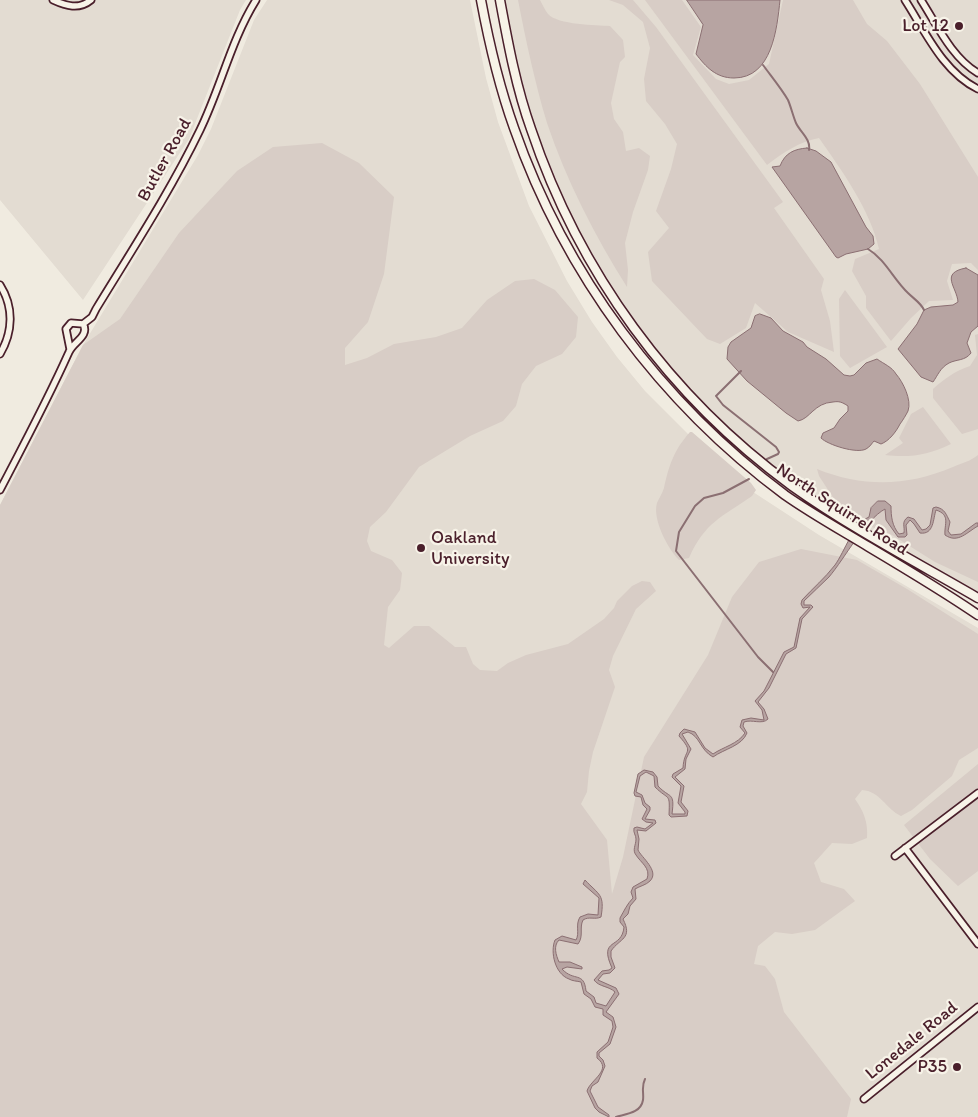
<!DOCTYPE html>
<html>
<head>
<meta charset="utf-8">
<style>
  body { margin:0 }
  canvas { display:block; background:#f0ebe0 }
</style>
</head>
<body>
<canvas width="978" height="1117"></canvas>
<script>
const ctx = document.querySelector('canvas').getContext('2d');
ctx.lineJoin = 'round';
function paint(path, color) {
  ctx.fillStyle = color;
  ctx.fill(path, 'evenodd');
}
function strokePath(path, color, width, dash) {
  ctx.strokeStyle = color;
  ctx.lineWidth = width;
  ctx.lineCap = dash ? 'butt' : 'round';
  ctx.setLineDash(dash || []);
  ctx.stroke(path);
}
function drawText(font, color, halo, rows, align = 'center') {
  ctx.font = font + ' Itim,sans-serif';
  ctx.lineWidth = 4.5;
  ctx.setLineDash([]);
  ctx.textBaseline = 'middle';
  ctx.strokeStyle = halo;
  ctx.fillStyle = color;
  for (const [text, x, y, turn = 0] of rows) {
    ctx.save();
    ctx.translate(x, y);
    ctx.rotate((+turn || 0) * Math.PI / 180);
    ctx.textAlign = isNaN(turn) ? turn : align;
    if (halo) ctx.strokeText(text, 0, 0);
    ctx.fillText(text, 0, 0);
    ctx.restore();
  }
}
const built = new Path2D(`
  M 0,0 L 246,0 L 240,10 L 189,139 L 83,300 L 0,200 Z
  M 267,0 L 470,0 L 486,78 L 498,122 L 529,206 L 567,281 L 592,322 L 617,357 L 645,391 L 702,448 L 750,490 L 819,535 L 978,628 L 978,1117 L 0,1117 L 0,505 L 83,345 L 198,155 L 211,129 L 254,20 Z
  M 504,0 L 978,0 L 978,595 L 848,519 L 796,484 L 755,452 L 712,413 L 686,388 L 649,343 L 604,278 L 580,236 L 558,191 L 529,111 L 515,58 Z`);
const green = new Path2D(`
  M 518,0 L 540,0 C 542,4 545,10 548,14 C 558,25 596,25 610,26 L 623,40 L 625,57 L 620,62 L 611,103 L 614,119 L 623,132 L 626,151 L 639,148 L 650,156 L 648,170 L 633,212 L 625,243 L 628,270 L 627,287 C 595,236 566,180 547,123 C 535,83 526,41 518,0 Z
  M 609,0 L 633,0 L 656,27 L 783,202 L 774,208 L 824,279 L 821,290 L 830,321 L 834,352 L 788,332 L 755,303 L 746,328 L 720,344 L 707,339 L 652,281 L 648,252 L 669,228 L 656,211 L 671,169 L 677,144 L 665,124 L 646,101 L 644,79 L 650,48 L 643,22 L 623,5 Z
  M 645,0 L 682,0 L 701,27 L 693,55 L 716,79 L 729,84 L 749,80 L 769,64 L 783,0 L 853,0 L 867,24 L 887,41 L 920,84 L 978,177 L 978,270 L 971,263 L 952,264 L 947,281 L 953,300 L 929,301 L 911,318 L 891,341 L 866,308 L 866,296 L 852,271 L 855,259 L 879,249 C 870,209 842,171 819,138 C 799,142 784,152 767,165 Z
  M 322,143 L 359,163 L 394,197 L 384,274 L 368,322 L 345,348 L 345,365 L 367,358 L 394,344 L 436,337 L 462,328 L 487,300 L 515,281 L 534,279 L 555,290 L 578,317 L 576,337 L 562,354 L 536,366 L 522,384 L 516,406 L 503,421 L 470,436 L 419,467 L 386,512 L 370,527 L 367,541 L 371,551 L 392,560 L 402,573 L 400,590 L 388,607 L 384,645 L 389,648 L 414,626 L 429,626 L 455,647 L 466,647 L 473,664 L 480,670 L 497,671 L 508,663 L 526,655 L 568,644 L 604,619 L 614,608 L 617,601 L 632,586 L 642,581 L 650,582 L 656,591 L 636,609 L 613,656 L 609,670 L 615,687 L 593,752 L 589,771 L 587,792 L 581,804 L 607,840 L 612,894 L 623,857 L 644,757 L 708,655 L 732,597 L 759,562 L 801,549 L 857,560 L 907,589 L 978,634 L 978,748 L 959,760 L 952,776 L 912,810 L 901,816 C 886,809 880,791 862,790 L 855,799 C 864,812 868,822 867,838 L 852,844 L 832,843 L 814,863 L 821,882 L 844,889 L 855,901 L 815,930 L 792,934 L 775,932 L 758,946 L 754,964 L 765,966 L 775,979 L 784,1012 L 851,1099 L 847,1117 L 0,1117 L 0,505 L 83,345 L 120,319 L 179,233 L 237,171 L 273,147 Z
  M 845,290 L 887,347 L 850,368 L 840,356 L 839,299 Z
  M 978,334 L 978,429 L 962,434 L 933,398 L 933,389 C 944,379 955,371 970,366 L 977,355 L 975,335 Z
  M 923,407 L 951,444 C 928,455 910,458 885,455 L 903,443 L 899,438 L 911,414 Z
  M 690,432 L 692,432 L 751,483 L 756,490 L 752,496 C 722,517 705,522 689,558 L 679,560 C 668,549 652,519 657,503 C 659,498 662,494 664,488 C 669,465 674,450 690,432 Z
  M 978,455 L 978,582 L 935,562 L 892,535 L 867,525 L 838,505 L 819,476 L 817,469 C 864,488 908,486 953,467 C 962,463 971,461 978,455 Z
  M 978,764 L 978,871 L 958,886 L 930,859 L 904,825 Z`);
const water = new Path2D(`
  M 687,0 L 780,0 C 777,29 772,78 734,78 C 716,78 706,67 696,54 L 703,25 Z
  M 807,148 L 816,151 L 831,162 L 866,227 L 873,236 L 874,244 L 868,249 L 846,254 L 838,258 L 836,257 L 772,167 L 780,166 C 785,153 794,149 807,148 Z
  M 966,268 L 978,275 L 978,326 L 971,332 L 967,343 L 971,353 C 965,361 957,359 949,363 C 940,368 938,375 933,382 L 921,377 L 898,349 L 917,324 L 924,310 L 931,307 L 953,305 L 958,302 C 957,287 939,273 966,268 Z
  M 760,314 L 771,318 L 783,331 L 803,342 L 807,347 L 826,359 L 844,375 L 850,376 L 854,375 L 866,363 L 877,359 C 884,364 892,367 896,374 C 903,382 912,400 908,411 C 906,415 903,420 900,424 C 896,432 889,441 881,444 L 874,441 C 872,443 870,447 866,449 C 857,454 828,445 821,438 L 823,433 L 834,428 L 840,419 L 848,411 L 848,406 C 842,402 839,401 833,402 C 814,403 810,419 798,421 L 786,413 L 747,381 L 727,359 L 728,347 L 731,342 L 751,328 L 755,316 Z
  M 878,501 L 885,501 L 891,506 C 891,516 892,526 899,534 L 904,533 C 905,526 901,522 908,517 L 914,519 L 922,530 L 926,529 L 930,525 L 933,508 L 936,507 C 945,509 946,514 950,522 L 948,531 L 951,535 L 961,534 L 976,523 L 978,523 L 978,526 C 967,532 958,544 945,535 C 944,524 951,515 936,510 C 933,519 934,535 920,533 L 914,524 L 910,520 L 906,525 L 907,535 L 905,537 L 898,537 L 886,520 L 885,509 C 865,520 845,558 829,577 C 821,585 812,593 804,601 L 804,605 L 811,605 L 813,607 L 802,619 L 796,648 L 786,654 L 769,688 L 758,702 L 764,709 L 768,719 C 762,725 752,719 744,722 L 743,726 L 747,733 C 742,746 724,749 713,757 C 700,750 700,736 688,732 L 682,734 L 691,749 L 686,759 L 685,769 L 675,777 L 684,786 L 681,802 L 688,811 L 687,816 L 671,817 L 669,815 C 670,792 669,801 655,787 L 654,776 L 646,772 L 640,776 L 636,792 L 642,795 L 645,803 L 650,807 L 650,810 L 645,819 L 655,820 L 656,823 L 646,831 L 637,830 L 639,839 L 638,850 C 641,857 660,871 650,881 C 646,885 640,886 635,889 L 636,899 L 630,906 L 628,914 L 623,919 C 633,939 620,938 611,951 L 611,957 L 615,968 L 610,973 L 603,974 L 598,980 L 616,988 L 619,994 L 606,1012 L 613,1017 L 616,1027 L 610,1044 L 599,1053 L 599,1056 L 603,1060 L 605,1066 L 598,1082 L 592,1086 L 590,1091 L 598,1107 L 609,1115 L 609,1117 L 599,1112 L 595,1108 L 587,1091 C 590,1080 613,1070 597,1058 L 597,1052 L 608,1042 L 613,1027 L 612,1021 L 603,1015 L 603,1009 L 595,1007 L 591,999 L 584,994 L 581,982 C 577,981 572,981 569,979 C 555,974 550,952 555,940 L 562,936 L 576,940 C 580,933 575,925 580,917 L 588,914 L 598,915 L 599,898 L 583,884 L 585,880 C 599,895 605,894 601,917 C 595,920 589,916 583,920 C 579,928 584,936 578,944 L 559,940 C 553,946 556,955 559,962 L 570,962 L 582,967 L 582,969 L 567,967 L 562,969 C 574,982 584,971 586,991 L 594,997 L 596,1003 L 606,1006 L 615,992 C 609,986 599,987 594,980 L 602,971 L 609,970 L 612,968 C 598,937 622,950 624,927 L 620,922 L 620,918 C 624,911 627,904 633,898 L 631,892 L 633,887 L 647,879 C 651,868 641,863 636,855 C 632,850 636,845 636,839 C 636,835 633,833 634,828 L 637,827 L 645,829 L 653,823 L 646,822 L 642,819 L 647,809 L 643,805 L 641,797 L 635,796 L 634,793 L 638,774 L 644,770 L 653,772 L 657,777 L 658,786 C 670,799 675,791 672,814 L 685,814 L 685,812 L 678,803 L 681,786 L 672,777 L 673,774 L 683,768 C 684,748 695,754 679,736 L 680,733 L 684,729 L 695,732 L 705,748 L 713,754 C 723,747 738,744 745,733 L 740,727 L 742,720 L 751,718 L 764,720 L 762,710 L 755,701 L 764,691 L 784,652 L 794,647 L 800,618 L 810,607 L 803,608 L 801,604 L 802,600 C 813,588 825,578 835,565 C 845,551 853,524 869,517 L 871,508 Z`);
const stream = new Path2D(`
  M 763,65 C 771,76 781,88 788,100 C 791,107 793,116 796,123 C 800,132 811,139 809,150
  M 868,249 C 885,259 894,280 908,293 C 914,299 921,303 924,310
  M 741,371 L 716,396 L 723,405 L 776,447 L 779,452 L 778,454 L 767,459
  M 749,479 L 723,493 L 704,498 L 695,506 L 679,532 L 676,551 L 758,657 L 773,672
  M 616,1117 C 626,1114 641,1113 643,1100 C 644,1092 641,1087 645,1079`);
const minor = new Path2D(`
  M 53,0 C 66,6 79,10 91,0
  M 905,0 C 925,31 943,72 978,89
  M 921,0 C 937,25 952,58 978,73
  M 0,285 C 14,307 13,332 0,354
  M 83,324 L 92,317 L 96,309 C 132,250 170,192 200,130 C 221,87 231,40 256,0
  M 70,349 L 66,329 L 71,323 L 83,324
  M 0,490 C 24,444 48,399 69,352 C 73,342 90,336 83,324
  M 905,848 L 978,944
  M 895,856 L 978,793
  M 864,1099 L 978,1007`);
const major = new Path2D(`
  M 481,0 C 489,43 499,86 514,128 C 565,274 661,403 785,495 C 812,514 841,530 869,547 C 906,569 943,591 978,615
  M 500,0 C 508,43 516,87 531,129 C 579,272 670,397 792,486 C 851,528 916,562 978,598`);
const markers = [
  [959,26,5,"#4a1f2b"],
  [421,548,5,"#4a1f2b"],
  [957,1067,5,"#4a1f2b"]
];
const poiNames = [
  ["Lot 12",949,26],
  ["Oakland",431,538,"left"],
  ["University",431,559,"left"],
  ["P35",947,1067]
];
const streetNames = [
  ["Butler Road",165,160,-61],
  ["North Squirrel Road",842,510,33],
  ["Lonedale Road",912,1041,-39]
];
paint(built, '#e3dcd2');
paint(green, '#d8cdc6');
paint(water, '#b7a4a2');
strokePath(water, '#8b6f72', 1);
strokePath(stream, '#8b6f72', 2);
strokePath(minor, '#4a1f2b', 9);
strokePath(major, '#4a1f2b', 11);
strokePath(minor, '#f7f3e8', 5.5);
strokePath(major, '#f7f3e8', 8);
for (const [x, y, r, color] of markers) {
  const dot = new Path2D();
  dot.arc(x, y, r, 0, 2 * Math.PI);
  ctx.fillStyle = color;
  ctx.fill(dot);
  strokePath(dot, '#f7f3e8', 2);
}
drawText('18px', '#4a1f2b', '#f7f3e8', poiNames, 'right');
drawText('18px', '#4a1f2b', '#f7f3e8', streetNames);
</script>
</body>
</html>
